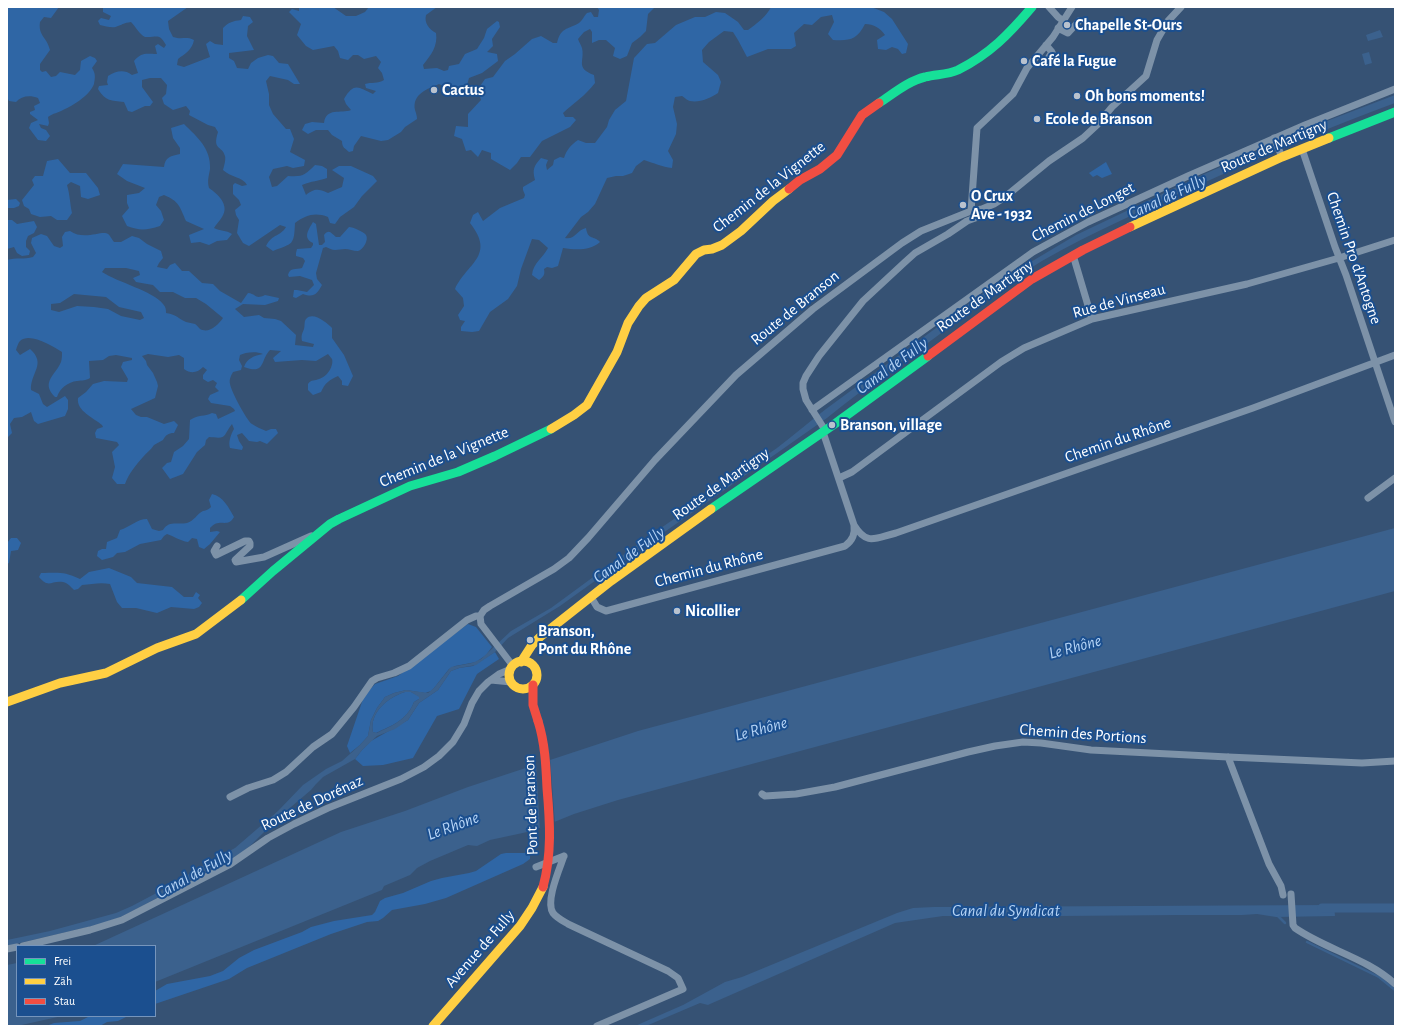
<!DOCTYPE html>
<html>
<head>
<meta charset="utf-8">
<style>
  body { margin:0 }
  #map { position:relative; width:1402px; height:1033px; overflow:hidden; background:#365274; font-family:"Alegreya Sans",sans-serif }
  canvas { display:block }
  .frame { position:absolute; inset:0; border:8px solid #fff; pointer-events:none }
  .legend { position:absolute; left:16px; top:945px; width:140px; height:72px; box-sizing:border-box; background:#1b4f8f; border:1px solid #7695bc; margin:0; padding:5px 7px; list-style:none; font-size:12px; color:#fff }
  .legend li { display:flex; align-items:center; gap:8px; height:20px }
  .legend b { width:20px; border:1px solid #7695bc }
</style>
</head>
<body>
<div id="map">
<canvas width="1402" height="1033"></canvas>
<div class="frame"></div>
<ul class="legend">
<li><b style="height:5px;background:#16e098"></b>Frei</li>
<li><b style="height:5px;background:#ffcf43"></b>Zäh</li>
<li><b style="height:5px;background:#f24e42"></b>Stau</li>
</ul>
</div>
<script>
const ctx = document.querySelector('canvas').getContext('2d');
ctx.lineJoin = 'round';
function paint(path, color) {
  ctx.fillStyle = color;
  ctx.fill(path, 'evenodd');
}
function strokePath(path, color, width, dash) {
  ctx.strokeStyle = color;
  ctx.lineWidth = width;
  ctx.lineCap = dash ? 'butt' : 'round';
  ctx.setLineDash(dash || []);
  ctx.stroke(path);
}
function drawText(font, color, halo, rows, align = 'center') {
  ctx.font = font + ' "Alegreya Sans",sans-serif';
  ctx.lineWidth = 4;
  ctx.setLineDash([]);
  ctx.textBaseline = 'middle';
  ctx.strokeStyle = halo;
  ctx.fillStyle = color;
  for (const [text, x, y, turn = 0] of rows) {
    ctx.save();
    ctx.translate(x, y);
    ctx.rotate((+turn || 0) * Math.PI / 180);
    ctx.textAlign = isNaN(turn) ? turn : align;
    if (halo) ctx.strokeText(text, 0, 0);
    ctx.fillText(text, 0, 0);
    ctx.restore();
  }
}
const green = new Path2D(`
  M 7,7 L 59,7 L 51,18 L 44,17 L 40,22 C 38,36 47,37 50,50 L 40,64 L 40,70 L 42,72 L 46,71 L 51,77 L 56,76 L 60,72 L 75,75 L 80,70 L 81,61 L 90,56 L 95,58 L 97,61 L 92,68 C 96,74 95,78 94,84 C 90,95 74,105 63,110 C 58,113 53,113 48,117 L 49,123 L 48,126 L 39,124 L 41,128 L 46,130 L 50,136 L 46,141 L 38,140 L 29,128 L 31,123 L 38,120 L 30,114 L 30,112 L 35,110 L 34,106 L 40,103 L 38,98 C 30,95 21,96 16,102 L 9,101 L 7,97 Z
  M 103,7 L 188,7 L 168,21 L 169,29 L 173,37 C 182,40 186,36 194,40 C 192,50 186,53 178,59 L 177,65 L 184,67 L 210,57 L 206,44 L 210,41 L 215,44 L 223,45 L 223,28 C 229,22 233,21 241,20 L 243,16 L 250,17 L 253,22 L 248,26 L 247,36 L 254,50 L 229,53 L 229,58 L 234,61 L 237,68 L 248,69 L 251,63 L 258,58 L 268,55 L 273,56 L 279,63 L 288,64 L 300,84 L 294,84 L 288,80 L 270,76 L 266,81 L 269,94 L 269,105 L 273,114 L 286,129 L 290,129 L 294,139 L 290,152 L 305,160 L 304,166 L 293,168 L 287,166 L 273,169 L 269,177 L 272,187 L 277,186 L 288,176 C 303,177 305,175 315,165 L 322,166 L 327,169 L 327,178 C 319,181 311,181 302,185 L 306,195 C 315,188 318,189 328,193 L 342,187 L 344,178 L 332,170 L 339,166 L 351,166 L 373,176 L 377,181 L 362,196 L 354,207 L 340,217 L 335,224 L 330,223 L 328,217 C 315,212 306,215 295,223 C 294,246 293,243 273,251 L 266,246 C 273,233 280,237 286,227 L 280,225 L 249,246 L 243,243 L 237,233 L 239,220 L 236,215 L 235,210 L 241,205 L 239,200 L 233,194 L 233,185 L 235,183 L 242,186 L 247,185 C 243,177 230,177 223,170 C 224,166 226,160 225,156 C 222,145 212,151 218,132 L 215,127 L 208,125 L 189,115 L 190,111 L 186,106 L 173,110 L 164,104 L 162,98 L 166,94 L 167,85 L 161,78 L 150,78 L 142,80 L 142,87 L 153,102 L 150,106 L 145,106 L 132,112 L 128,111 L 124,102 C 111,100 106,102 98,89 L 99,86 L 108,85 L 107,82 L 108,76 C 116,71 124,69 132,75 L 138,73 L 134,61 C 142,52 145,54 157,54 L 155,46 L 158,44 L 164,48 L 166,45 C 159,32 156,38 145,37 C 139,34 136,27 131,22 C 123,23 124,24 118,26 C 113,29 106,26 100,25 L 98,21 L 101,18 L 109,20 L 111,16 L 103,12 Z
  M 299,7 L 333,7 L 346,16 L 356,16 L 365,12 L 369,7 L 437,7 L 426,15 C 424,23 429,29 436,33 C 438,46 431,55 423,65 L 424,69 L 437,68 L 444,71 L 448,70 L 449,66 L 459,64 L 465,54 L 477,49 L 484,38 L 487,29 L 497,21 L 499,22 L 500,27 L 492,39 L 493,46 L 487,52 L 497,54 L 498,61 L 482,73 L 469,78 L 466,89 L 458,93 L 439,84 C 427,89 412,94 415,110 C 416,113 417,116 417,119 L 405,127 L 401,132 L 388,140 L 381,141 L 361,136 L 354,146 L 353,151 L 349,152 C 345,148 342,148 342,141 L 332,135 L 328,130 L 316,130 L 308,134 L 302,130 L 305,124 L 312,122 L 324,123 C 326,107 341,114 351,110 L 346,104 L 344,99 C 354,82 358,87 373,94 L 376,91 L 366,88 L 365,84 C 371,82 378,84 384,80 L 382,73 L 378,68 L 381,62 L 376,56 L 364,59 L 358,55 L 353,55 L 348,60 L 340,58 L 338,51 L 334,46 L 313,50 L 306,46 L 297,35 L 301,24 L 289,12 L 292,9 L 299,11 Z
  M 597,7 L 655,7 L 648,14 L 646,31 L 640,37 L 632,43 L 627,56 L 620,59 L 613,56 L 615,48 L 606,40 L 599,40 L 592,43 L 592,32 L 590,29 L 584,32 L 578,39 C 579,42 581,45 582,48 C 585,61 575,68 594,75 L 595,83 C 586,95 574,103 563,113 L 565,117 L 573,117 L 576,120 L 570,127 L 542,141 L 530,157 L 521,157 L 517,163 L 510,170 L 491,159 L 491,153 L 482,150 L 478,157 L 471,150 L 466,151 L 462,139 L 454,136 L 456,126 L 468,127 L 468,114 L 481,100 L 478,89 L 485,79 L 493,77 L 505,61 L 515,54 L 532,39 L 541,36 L 553,43 L 557,43 C 561,27 567,30 579,23 C 582,21 584,16 587,13 L 591,12 L 594,17 L 598,17 L 599,10 Z
  M 771,7 L 871,7 L 884,12 L 892,19 L 908,44 L 906,53 L 902,54 L 898,49 L 892,47 L 886,50 L 878,49 L 877,40 L 885,35 C 880,28 874,24 865,24 C 857,40 849,41 833,40 L 828,34 L 834,22 L 832,15 L 821,17 L 812,25 L 804,24 L 794,33 L 796,46 L 791,49 L 768,49 L 747,57 L 738,40 L 733,32 L 724,31 L 709,42 L 702,50 L 703,62 L 718,75 L 721,82 L 718,93 C 711,98 699,103 690,101 C 688,101 684,97 682,96 L 675,97 L 673,107 L 677,124 L 676,134 L 668,151 L 673,160 L 672,168 C 662,167 654,163 644,160 L 636,166 L 632,173 L 623,176 L 616,176 L 607,178 L 595,204 L 588,212 L 581,217 L 565,238 C 575,240 577,230 586,228 C 588,241 594,235 600,242 C 590,251 576,250 563,248 L 558,266 L 552,268 L 547,267 L 544,269 C 545,275 544,276 539,280 L 532,275 C 533,263 543,258 548,248 L 539,240 L 532,239 L 521,269 L 517,286 L 508,299 L 490,312 L 479,331 L 472,332 L 461,331 L 461,327 L 465,321 L 460,320 L 458,315 L 464,306 L 463,298 L 455,289 C 467,263 496,256 470,223 L 473,215 L 478,212 L 483,221 L 500,208 L 524,198 L 525,195 L 523,190 L 523,187 L 535,180 C 532,169 534,166 541,158 L 548,160 L 546,165 L 547,170 L 553,165 L 554,160 L 560,157 L 564,158 C 567,149 571,145 578,140 L 586,143 L 595,143 L 607,127 L 609,120 L 615,110 L 626,101 L 634,58 L 647,44 L 655,43 L 676,25 L 695,17 L 705,17 L 716,12 L 725,13 L 738,22 L 744,30 L 748,30 C 756,24 767,16 771,7 Z
  M 184,124 C 197,137 211,148 210,169 C 209,176 207,180 209,188 C 218,194 230,205 222,217 C 220,221 216,224 214,228 C 220,231 226,230 232,234 L 227,240 L 217,241 L 209,245 L 200,242 L 191,243 L 189,235 L 204,229 L 186,221 C 180,207 179,201 164,195 L 159,197 L 156,205 L 161,211 L 164,220 L 160,226 C 147,230 140,231 127,226 L 122,216 L 129,208 L 127,203 L 127,195 L 139,193 L 145,188 L 127,181 L 117,174 L 123,164 L 164,167 C 165,157 171,156 180,154 L 180,148 L 173,138 L 171,128 Z
  M 58,159 L 70,173 L 86,173 L 98,188 L 100,195 L 88,199 L 81,197 L 80,186 L 71,182 L 67,185 C 70,195 70,204 72,213 L 67,220 L 57,220 L 51,216 L 40,217 L 31,214 L 29,209 L 24,206 L 22,200 L 34,185 L 32,180 L 35,176 L 43,176 L 47,161 Z
  M 1106,162 L 1112,174 L 1102,178 L 1097,175 L 1093,177 L 1089,173 Z
  M 16,199 L 20,203 L 19,206 L 14,208 L 7,208 L 7,200 Z
  M 7,220 L 12,220 L 17,224 L 34,221 L 37,227 L 34,233 L 28,236 L 26,241 L 26,247 L 30,251 L 29,255 L 22,256 L 17,253 L 14,247 L 7,249 Z
  M 313,222 L 316,224 L 319,245 L 322,245 L 325,242 L 324,235 C 329,228 332,234 336,237 L 340,237 L 349,227 C 353,227 364,232 366,235 C 369,240 363,250 358,251 C 353,251 349,249 345,249 C 342,249 338,250 335,250 C 332,250 329,248 326,247 L 323,248 L 316,273 L 317,279 L 322,285 C 317,294 314,298 303,294 L 296,298 L 293,297 L 294,290 L 297,290 L 307,292 L 314,285 L 312,280 L 300,276 L 289,277 L 288,275 C 290,267 296,270 302,268 L 305,261 L 303,258 L 296,256 L 296,253 L 297,249 L 311,248 L 313,245 L 313,243 C 302,238 309,229 313,222 Z
  M 70,231 C 84,241 102,230 108,234 C 110,235 112,240 114,242 L 121,242 L 132,236 L 139,238 L 147,244 L 161,251 L 163,258 L 159,263 L 157,267 L 167,269 L 170,265 L 175,263 L 182,271 L 189,271 L 202,283 L 213,284 L 220,291 L 241,303 L 248,293 C 257,294 255,300 265,295 L 279,298 L 278,301 L 265,305 L 243,304 L 235,309 L 244,317 L 259,315 L 264,318 L 275,319 L 281,321 L 296,335 L 295,345 L 313,347 L 314,344 L 302,341 C 301,335 302,334 304,329 C 305,326 304,321 306,319 C 313,311 327,323 332,328 L 332,338 L 344,355 L 353,376 L 348,386 L 342,385 L 342,381 L 338,376 C 329,380 325,383 321,392 L 313,395 L 308,390 L 308,384 C 311,379 315,381 319,379 C 327,377 334,366 332,359 L 328,354 L 316,361 L 302,360 L 275,362 L 273,358 L 281,351 L 270,350 C 260,360 266,375 244,367 C 247,358 254,356 263,354 C 257,351 245,352 240,355 L 239,360 L 242,366 L 241,370 L 233,372 C 231,376 229,379 230,384 C 231,391 247,421 252,424 C 256,427 262,429 266,431 L 271,429 L 276,429 L 278,433 L 267,444 L 260,441 L 257,442 L 249,441 L 242,433 L 237,435 L 239,441 L 243,447 L 242,450 L 230,448 C 228,442 231,434 234,429 L 232,424 C 222,437 228,439 209,437 L 206,440 L 205,445 L 197,452 L 183,474 L 170,479 L 162,468 L 167,463 L 171,462 L 174,452 L 183,446 L 189,439 L 190,420 C 199,414 204,417 212,413 L 216,414 L 218,419 L 235,411 L 234,409 L 230,406 L 211,403 L 208,399 L 210,395 L 219,391 L 215,387 L 217,383 L 213,380 L 208,382 L 203,379 L 203,375 L 207,370 L 203,367 C 197,373 191,374 184,369 L 184,358 L 179,355 L 168,357 L 148,354 L 142,356 L 146,361 L 147,365 L 153,373 L 157,382 L 158,386 L 155,398 L 131,409 L 136,415 L 141,417 L 147,417 L 164,424 L 174,421 L 178,425 L 174,433 C 168,433 166,435 163,440 L 154,445 C 151,450 147,452 143,457 C 136,465 129,473 125,484 L 117,484 L 112,478 L 115,467 L 112,452 L 119,445 L 117,442 L 96,438 L 95,433 L 97,429 L 103,427 L 102,425 C 94,418 76,411 78,398 L 86,392 L 93,384 L 104,381 L 127,382 L 128,379 L 121,367 L 123,362 L 132,360 L 132,358 L 116,355 L 109,356 L 103,360 L 89,361 L 90,378 C 85,381 83,380 77,381 C 68,382 60,388 57,397 L 55,397 C 40,382 56,375 61,362 C 62,359 62,355 62,352 C 52,346 30,332 20,341 C 18,343 17,347 16,350 L 20,355 L 30,349 C 47,364 30,373 31,390 L 39,394 L 43,404 L 47,407 L 65,396 L 68,400 L 68,409 L 65,416 L 38,424 L 34,421 L 31,412 L 22,417 L 14,418 L 10,424 L 12,433 L 7,438 L 7,260 C 16,257 24,260 33,257 L 36,253 L 31,243 L 32,238 L 41,234 L 47,236 L 54,246 L 60,248 L 63,246 L 62,237 L 65,232 ZM 105,268 L 126,268 L 139,271 L 140,275 L 133,278 L 136,282 L 153,285 L 160,292 L 173,292 L 185,298 L 196,298 L 206,304 L 223,318 C 218,325 209,334 200,329 C 198,327 197,325 195,324 C 192,323 189,323 186,322 C 177,318 178,315 166,313 C 166,310 166,307 163,304 C 153,291 117,282 102,272 ZM 74,294 L 106,297 L 119,307 L 141,312 L 144,318 L 140,320 L 121,316 L 108,309 L 94,307 L 77,306 L 59,312 L 51,310 L 51,304 L 60,303 Z
  M 212,494 C 223,496 229,508 234,517 C 227,529 220,517 210,528 L 210,532 L 217,531 L 220,532 L 210,544 L 204,549 L 199,547 L 197,539 L 192,538 L 188,542 C 180,541 174,536 167,534 L 164,536 L 161,540 L 140,544 L 125,552 L 117,553 L 113,557 L 102,560 L 97,556 L 98,551 L 102,549 L 106,549 L 107,542 L 117,538 L 120,530 C 130,527 137,519 147,519 L 152,529 L 159,531 L 163,530 C 169,520 177,525 187,523 C 194,521 197,514 203,511 C 207,510 208,510 211,507 L 209,500 Z
  M 11,538 L 17,538 L 21,543 L 18,550 L 11,551 L 9,563 L 7,564 L 7,543 Z
  M 109,568 L 131,577 L 137,583 L 172,587 L 184,597 L 193,597 L 196,592 L 200,595 L 198,598 L 202,603 L 199,607 L 194,609 L 171,607 L 157,613 L 136,608 L 122,608 L 117,602 L 110,584 C 101,582 92,584 82,585 L 78,589 L 74,590 C 71,587 68,583 63,582 C 51,580 49,589 39,577 L 41,573 C 58,573 63,571 80,579 L 89,572 Z
  M 468,624 L 476,627 L 492,647 L 486,655 L 476,662 L 455,666 L 449,669 L 434,688 L 431,691 L 425,693 L 406,690 L 394,693 L 385,697 L 377,708 L 371,720 L 368,736 L 360,745 L 350,753 L 347,746 L 364,696 L 375,684 L 398,676 Z
  M 495,652 L 499,659 L 477,674 L 459,709 L 437,716 L 413,758 L 383,765 L 363,766 L 355,759 L 362,750 L 371,741 L 408,720 L 419,703 L 438,690 L 451,671 L 459,668 L 473,666 Z
  M 405,692 L 411,692 L 419,696 L 419,699 L 414,702 C 407,720 393,725 376,733 L 373,732 C 369,713 388,697 405,692 Z
  M 506,853 L 528,853 L 530,855 L 530,859 L 523,864 L 446,898 L 425,904 L 392,910 L 383,918 L 378,921 L 367,922 L 331,934 L 247,968 L 229,979 L 155,1004 L 155,991 L 167,984 L 210,976 L 223,971 L 239,958 L 254,950 L 302,932 L 311,927 L 334,921 L 372,915 L 375,912 L 380,901 L 385,898 L 403,893 L 431,881 L 442,878 L 469,873 L 476,871 L 501,854 Z
  M 90,1016 L 128,1016 L 118,1021 L 107,1022 L 100,1026 L 46,1026 L 54,1023 L 80,1021 Z`);
const water = new Path2D(`
  M 1380,30 L 1383,37 L 1368,41 L 1366,35 Z
  M 1369,52 L 1372,63 L 1365,65 L 1362,54 Z
  M 1395,95 L 1395,103 C 1329,127 1265,155 1201,184 C 1147,208 1093,232 1042,261 C 1008,281 979,306 948,328 C 908,358 866,386 827,418 L 606,573 L 560,606 L 508,638 L 495,652 L 476,665 L 459,668 L 451,671 L 438,690 L 419,703 L 408,720 L 395,729 L 377,736 L 362,750 L 355,759 L 323,777 L 316,784 L 311,790 L 278,818 L 249,847 L 234,858 L 121,917 L 101,924 L 7,946 L 7,940 L 50,931 L 116,913 L 132,906 L 181,880 L 193,871 L 235,848 L 278,811 L 303,785 L 326,769 L 342,761 L 360,745 L 368,736 L 371,720 L 377,708 L 385,697 L 394,693 L 406,690 L 428,693 L 434,688 L 451,667 L 472,663 L 481,659 L 511,631 L 551,608 L 645,539 L 777,448 C 794,435 809,422 826,409 L 1004,278 L 1076,235 L 1202,175 L 1327,121 ZM 405,692 L 411,692 L 419,697 L 419,699 L 414,702 C 407,720 393,725 377,733 L 373,732 C 369,713 388,697 405,692 Z
  M 1395,528 L 1395,591 L 618,800 L 574,814 L 532,831 L 490,840 L 477,846 L 468,845 L 430,861 L 417,868 L 410,875 L 384,886 L 382,890 L 155,982 L 155,946 L 93,946 L 341,832 L 405,811 L 468,787 L 638,731 Z
  M 1334,905 L 1335,916 L 1276,917 L 1257,914 L 1242,915 L 1179,915 L 1059,916 L 1035,915 L 964,916 L 943,916 L 895,923 L 710,1004 L 708,1005 L 700,1003 L 646,1026 L 635,1026 L 683,1005 L 725,982 L 742,977 L 897,913 L 913,908 L 934,907 Z
  M 17,963 L 17,1016 L 62,1016 L 17,1026 L 7,1026 L 7,965 Z`);
const pier = new Path2D(`
  M 550,758 L 555,824 L 540,830 L 536,763 Z`);
const stream = new Path2D(`
  M 1277,915 L 1285,923
  M 1307,942 L 1379,977 L 1395,990`);
const canal = new Path2D(`
  M 1322,908 L 1395,908`);
const street = new Path2D(`
  M 1049,7 L 1058,17 L 1062,20
  M 1058,28 L 1068,33 L 1079,21
  M 1046,45 L 1052,52 L 1047,60
  M 1274,138 L 1282,157
  M 1302,149 L 1335,247 L 1346,275 L 1395,422
  M 971,211 L 977,128 L 1013,94 L 1027,68 L 1053,37 L 1072,7
  M 1073,255 L 1092,319
  M 812,410 L 1033,252 L 1088,222 L 1188,176 L 1305,125 L 1395,89
  M 825,430 L 806,400 L 803,389 L 803,383 L 806,376 L 819,356 L 863,301 L 905,262 L 915,253 L 948,234 L 967,221 L 978,217 L 979,214 L 978,210
  M 839,478 L 852,472 L 1001,362 L 1024,348 L 1092,319 L 1247,284 L 1339,258 L 1395,240
  M 1368,498 L 1395,478
  M 854,525 C 867,546 875,538 896,533 L 1253,408 L 1395,355
  M 217,546 L 214,551 L 216,555 L 245,541 L 249,541 L 250,543 L 250,546 L 235,560 L 236,562 L 264,557 L 311,536
  M 591,597 L 597,607 L 606,611 L 845,546 C 853,540 855,534 854,525 L 823,432
  M 513,666 L 481,624 L 480,616 L 484,610 L 490,606 L 554,569 L 569,558 L 588,538 L 655,460 L 736,375 L 813,309 L 902,243 L 921,231 L 971,211 L 982,209 L 994,204 L 1005,197 L 1049,161 L 1083,138 L 1097,125 L 1112,107 L 1146,76 L 1157,40 L 1168,21 L 1181,7
  M 491,680 L 511,682
  M 1228,757 L 1269,864 L 1281,886 L 1283,895
  M 762,794 L 765,796 L 796,794 L 835,787 L 968,752 L 995,746 L 1023,742 L 1041,743 L 1091,750 L 1228,757 L 1362,763 L 1395,761
  M 230,797 L 248,788 L 273,780 L 286,772 L 313,747 L 332,734 L 354,707 L 372,681 L 377,678 L 394,673 L 409,666 L 467,620 L 476,616 L 480,616
  M 564,856 C 560,868 545,901 553,913 C 557,918 563,921 568,924 L 668,971 L 678,978 L 683,989 L 597,1026
  M 536,867 L 564,856
  M 1291,894 L 1293,925 L 1295,928 C 1327,950 1367,958 1395,984
  M 23,946 L 90,930 L 122,920 L 229,865 L 268,838 L 294,824 L 328,808 L 401,779 L 424,767 L 439,756 L 453,742 L 464,724 L 472,703 L 479,691 L 488,682 L 499,674 L 511,669
  M 7,949 L 17,947`);
const fast = new Path2D(`
  M 879,103 C 893,94 908,81 925,77 C 936,74 947,75 958,70 C 990,54 1009,34 1032,7
  M 1329,138 L 1395,112
  M 711,509 L 836,423 L 928,356
  M 241,600 L 273,571 L 330,524 L 339,519 L 410,486 L 458,472 L 495,456 L 551,429`);
const slow = new Path2D(`
  M 1130,227 L 1282,157 L 1329,138
  M 551,429 L 574,415 L 587,405 L 617,352 L 628,323 L 639,306 L 646,298 L 674,280 L 696,254 L 704,250 L 712,249 L 722,245 L 741,231 L 773,201 L 789,189
  M509 675a14 14 0 1 1 28 0a14 14 0 1 1-28 0Z
  M 521,662 L 532,645 L 540,637 L 611,581 L 711,509
  M 7,702 L 60,683 L 106,673 L 157,648 L 196,634 L 241,600
  M 433,1026 L 520,926 L 532,908 L 543,887`);
const jam = new Path2D(`
  M 789,189 L 800,180 L 820,169 L 837,155 L 862,115 L 879,103
  M 928,356 L 1032,279 L 1083,250 L 1130,227
  M 533,685 L 533,705 L 538,721`);
const jamBridge = new Path2D(`
  M 538,721 C 545,743 546,766 547,788 C 550,822 552,854 543,887`);
const markers = [
  [1067,25,4,"#b9c2ce"],
  [1024,61,4,"#b9c2ce"],
  [434,90,4,"#b9c2ce"],
  [1077,96,4,"#b9c2ce"],
  [1037,119,4,"#b9c2ce"],
  [963,205,4,"#b9c2ce"],
  [832,425,4,"#b9c2ce"],
  [677,611,4,"#b9c2ce"],
  [530,640,4,"#b9c2ce"]
];
const poiNames = [
  ["Chapelle St-Ours",1075,25],
  ["Café la Fugue",1032,61],
  ["Cactus",442,90],
  ["Oh bons moments!",1085,96],
  ["Ecole de Branson",1045,119],
  ["O Crux",971,196],
  ["Ave - 1932",971,214],
  ["Branson, village",840,425],
  ["Nicollier",685,611],
  ["Branson,",538,631],
  ["Pont du Rhône",538,649]
];
const streetNames = [
  ["Route de Martigny",1274,146,-23],
  ["Chemin de la Vignette",769,187,-38],
  ["Chemin de Longet",1083,212,-27],
  ["Chemin Pro d'Antogne",1354,258,71],
  ["Route de Martigny",985,296,-35],
  ["Rue de Vinseau",1119,301,-15],
  ["Route de Branson",795,308,-39],
  ["Chemin du Rhône",1118,440,-19],
  ["Chemin de la Vignette",444,457,-22],
  ["Route de Martigny",721,484,-35],
  ["Chemin du Rhône",709,568,-15],
  ["Chemin des Portions",1083,734,4],
  ["Route de Dorénaz",312,803,-25],
  ["Pont de Branson",531,805,-92],
  ["Avenue de Fully",480,949,-49]
];
const waterNames = [
  ["Canal de Fully",1167,197,-25],
  ["Canal de Fully",892,366,-36],
  ["Canal de Fully",629,555,-36],
  ["Le Rhône",1075,647,-15],
  ["Le Rhône",761,729,-15],
  ["Le Rhône",453,826,-20],
  ["Canal de Fully",194,874,-29],
  ["Canal du Syndicat",1006,911]
];
paint(green, '#2f66a5');
paint(water, '#3b618d');
paint(pier, '#365274');
strokePath(stream, '#3b618d', 2.5);
strokePath(canal, '#3b618d', 9);
strokePath(street, '#7d92a8', 7);
strokePath(fast, '#16e098', 9);
strokePath(slow, '#ffcf43', 9);
strokePath(jam, '#f24e42', 9);
strokePath(jamBridge, '#f24e42', 9);
for (const [x, y, r, color] of markers) {
  const dot = new Path2D();
  dot.arc(x, y, r, 0, 2 * Math.PI);
  ctx.fillStyle = color;
  ctx.fill(dot);
  strokePath(dot, '#1b4f8f', 1.5);
}
drawText('bold 16px', '#fff', '#1b4f8f', poiNames, 'left');
drawText('16px', '#fff', '#1b4f8f', streetNames);
drawText('italic 17px', '#b5d3f5', '#1b4f8f', waterNames);
</script>
</body>
</html>
